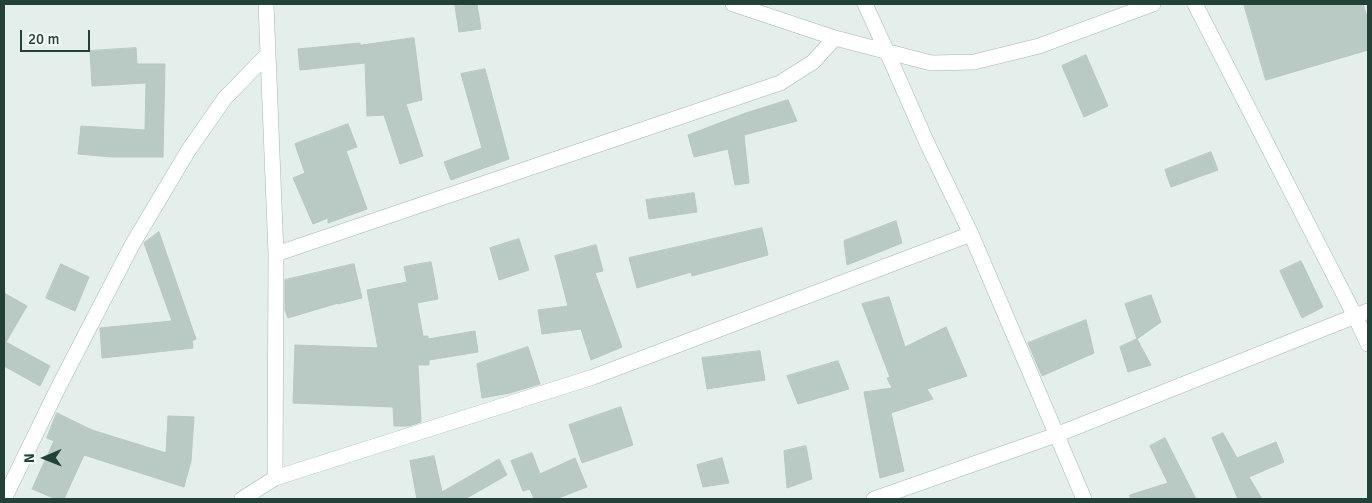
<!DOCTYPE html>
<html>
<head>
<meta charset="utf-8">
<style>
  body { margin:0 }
  #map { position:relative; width:1372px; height:503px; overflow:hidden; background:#e4eeea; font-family:Signika,sans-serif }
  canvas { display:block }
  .frame { position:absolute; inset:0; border:5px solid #224139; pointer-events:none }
  .north { position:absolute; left:20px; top:433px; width:50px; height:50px; -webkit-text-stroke:4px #f5faf8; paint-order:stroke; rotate:269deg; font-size:14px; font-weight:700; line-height:20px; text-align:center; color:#224139 }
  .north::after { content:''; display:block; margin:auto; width:18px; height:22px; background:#224139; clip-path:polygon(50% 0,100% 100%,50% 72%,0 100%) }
  .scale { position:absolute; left:20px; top:30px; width:70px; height:22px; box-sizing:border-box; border:2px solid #224139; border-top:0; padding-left:6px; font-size:15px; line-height:18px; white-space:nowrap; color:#224139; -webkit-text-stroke:4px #f5faf8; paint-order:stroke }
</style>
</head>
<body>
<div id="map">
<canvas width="1372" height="503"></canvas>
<div class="frame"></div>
<div class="north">N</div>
<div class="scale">20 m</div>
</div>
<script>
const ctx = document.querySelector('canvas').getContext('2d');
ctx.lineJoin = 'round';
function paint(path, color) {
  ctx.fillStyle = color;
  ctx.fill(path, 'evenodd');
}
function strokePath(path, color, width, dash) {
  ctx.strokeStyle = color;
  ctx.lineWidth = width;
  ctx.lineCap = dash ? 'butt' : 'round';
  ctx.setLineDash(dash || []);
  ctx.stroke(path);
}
const building = new Path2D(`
  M 477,4 L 481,29 L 459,32 L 455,6 Z
  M 1244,4 L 1363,4 L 1368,20 L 1368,50 L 1266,80 Z
  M 414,38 L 422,100 L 406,104 L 423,156 L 400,164 L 384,115 L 367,116 L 365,63 L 300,70 L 298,49 L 360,43 L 360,45 Z
  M 136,48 L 137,64 L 165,64 L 163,157 L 112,157 L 78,154 L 81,126 L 145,130 L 146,83 L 92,86 L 90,51 Z
  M 1086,55 L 1108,106 L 1084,117 L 1062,66 Z
  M 485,69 L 509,159 L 451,180 L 444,162 L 482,148 L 461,74 Z
  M 788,100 L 797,121 L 744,135 L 749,183 L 735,185 L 728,149 L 694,157 L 688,135 L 743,114 Z
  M 348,124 L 357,147 L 346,151 L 367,209 L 328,223 L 328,218 L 313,224 L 293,178 L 305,173 L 295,144 Z
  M 1211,152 L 1218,170 L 1171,187 L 1165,170 Z
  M 694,193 L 697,212 L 649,219 L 646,200 Z
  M 896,221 L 902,243 L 847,265 L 844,241 Z
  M 762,228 L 768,255 L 692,276 L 691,272 L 637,288 L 629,258 Z
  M 159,232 L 196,339 L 192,341 L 193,348 L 102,358 L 100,328 L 172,321 L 144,243 Z
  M 519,239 L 529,270 L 499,280 L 490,248 Z
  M 596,245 L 603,271 L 595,273 L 622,347 L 591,360 L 581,329 L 542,334 L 538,310 L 568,306 L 555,256 Z
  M 1301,261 L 1323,307 L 1302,318 L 1280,271 Z
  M 431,262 L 438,299 L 417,303 L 423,336 L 428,336 L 428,339 L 475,331 L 478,352 L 429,360 L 429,365 L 418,365 L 421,422 L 409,426 L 394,426 L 393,407 L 293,403 L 295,345 L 378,348 L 367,290 L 407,282 L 404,267 Z
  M 61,264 L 89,277 L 75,311 L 46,298 Z
  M 354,264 L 362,298 L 338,304 L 338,303 L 288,318 L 285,310 L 285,280 Z
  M 4,293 L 27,306 L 6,342 L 50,366 L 40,386 L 4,366 Z
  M 1151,295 L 1161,322 L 1137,339 L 1125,304 Z
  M 889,297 L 905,347 L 946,327 L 967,376 L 927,389 L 933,399 L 891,413 L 904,471 L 880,478 L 864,392 L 892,388 L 887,378 L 890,377 L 862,304 Z
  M 1086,320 L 1094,353 L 1042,376 L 1028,343 Z
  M 1137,339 L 1151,365 L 1128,372 L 1120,347 Z
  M 528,347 L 540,384 L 510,393 L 482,398 L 477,364 Z
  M 760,351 L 765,380 L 707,389 L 702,358 Z
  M 838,361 L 849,389 L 798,404 L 787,376 Z
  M 621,407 L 633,445 L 582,463 L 569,425 Z
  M 57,413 L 92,430 L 166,453 L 168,416 L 194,417 L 191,461 L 184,487 L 84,455 L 64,499 L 56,499 L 32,489 L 54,441 L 47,438 Z
  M 1223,433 L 1237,458 L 1276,442 L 1284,462 L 1249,477 L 1262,499 L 1238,499 L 1212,438 Z
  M 1165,438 L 1196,499 L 1130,499 L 1130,495 L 1168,483 L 1150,446 Z
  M 806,446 L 812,479 L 787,488 L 784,451 Z
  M 532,453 L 540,474 L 575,458 L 587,487 L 556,499 L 534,499 L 530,489 L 523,491 L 511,461 Z
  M 434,456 L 442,492 L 499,459 L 507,475 L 465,499 L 417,499 L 410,461 Z
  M 722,458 L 729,483 L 703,487 L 697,465 Z`);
const minor = new Path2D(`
  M 266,4 L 276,254 L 275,478
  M 733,4 L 835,38 L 931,63 L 974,62 L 1039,46 L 1153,4
  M 865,4 L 887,52 L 927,143 L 971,234 L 1084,499
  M 1195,4 L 1355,316 L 1368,344
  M 276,254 L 780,83 L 813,62 L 835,38
  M 4,499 L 59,386 L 132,245 L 188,151 L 225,98 L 267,55
  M 242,499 L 275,478 L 593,377 L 971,234
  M 874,499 L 1056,435 L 1368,311`);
paint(building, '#b9c9c3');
strokePath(building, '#b6c8c1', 1);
strokePath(minor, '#a6b7b1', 16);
strokePath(minor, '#fff', 15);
</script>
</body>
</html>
